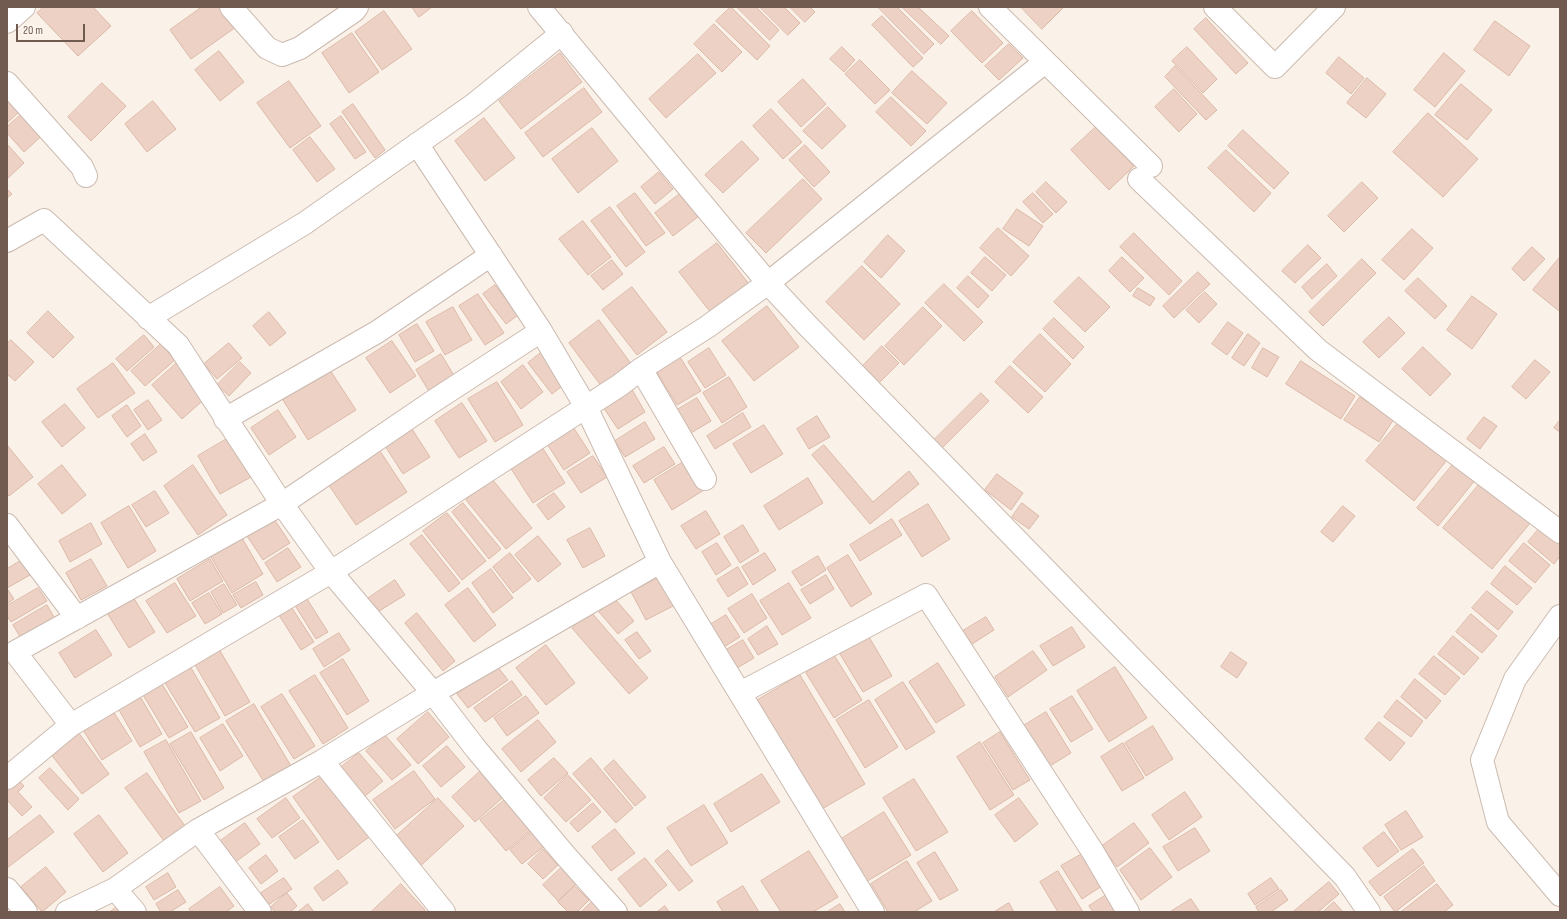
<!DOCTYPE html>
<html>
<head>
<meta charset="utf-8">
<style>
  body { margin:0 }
  #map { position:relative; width:1567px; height:919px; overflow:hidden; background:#faf2e9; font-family:"Sofia Sans Condensed",sans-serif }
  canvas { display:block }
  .frame { position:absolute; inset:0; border:8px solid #715a50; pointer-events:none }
  .scale { position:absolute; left:16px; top:24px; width:69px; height:18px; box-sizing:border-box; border:2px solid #715a50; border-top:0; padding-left:5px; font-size:12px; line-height:14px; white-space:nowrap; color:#715a50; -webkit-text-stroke:3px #fdf6ef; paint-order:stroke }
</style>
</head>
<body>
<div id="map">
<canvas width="1567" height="919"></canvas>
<div class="frame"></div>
<div class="scale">20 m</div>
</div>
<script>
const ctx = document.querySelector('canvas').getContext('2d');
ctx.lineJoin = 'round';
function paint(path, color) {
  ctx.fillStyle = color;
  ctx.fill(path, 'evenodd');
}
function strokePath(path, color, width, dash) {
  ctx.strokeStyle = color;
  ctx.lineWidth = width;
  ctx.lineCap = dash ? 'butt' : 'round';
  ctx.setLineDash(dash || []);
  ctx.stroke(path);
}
const building = new Path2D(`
  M 44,7 L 93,7 L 111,26 L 78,56 L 37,13 Z
  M 202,7 L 222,7 L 236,27 L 191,59 L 170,30 Z
  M 412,7 L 432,7 L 419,17 Z
  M 731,7 L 770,46 L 757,60 L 716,21 Z
  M 737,7 L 756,7 L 779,30 L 770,40 Z
  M 760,7 L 784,7 L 800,23 L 788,35 Z
  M 790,7 L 810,7 L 815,12 L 805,22 Z
  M 878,7 L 897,7 L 934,44 L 924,54 Z
  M 902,7 L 918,7 L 949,36 L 941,44 Z
  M 1021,7 L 1064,7 L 1042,29 Z
  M 384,11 L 412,49 L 382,70 L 355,32 Z
  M 972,11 L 1003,43 L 982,63 L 951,31 Z
  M 882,16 L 923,58 L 913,67 L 872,25 Z
  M 1206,18 L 1248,63 L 1236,74 L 1194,29 Z
  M 1495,21 L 1530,46 L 1509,76 L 1474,50 Z
  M 714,24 L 742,52 L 722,72 L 694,44 Z
  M 352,33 L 379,72 L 349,93 L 322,53 Z
  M 1009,44 L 1023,58 L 999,80 L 985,66 Z
  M 842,47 L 855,60 L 844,72 L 830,59 Z
  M 1187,47 L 1217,79 L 1203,93 L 1172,61 Z
  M 219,51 L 244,82 L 220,101 L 195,70 Z
  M 560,53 L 582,82 L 521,129 L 499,101 Z
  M 1444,53 L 1465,71 L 1435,107 L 1414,90 Z
  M 698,54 L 716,73 L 666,118 L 649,99 Z
  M 1339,57 L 1364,78 L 1351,94 L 1326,73 Z
  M 860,60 L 890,90 L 875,104 L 845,74 Z
  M 1175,66 L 1217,110 L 1206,120 L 1165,77 Z
  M 912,71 L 947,103 L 927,124 L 892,93 Z
  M 1367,78 L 1386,94 L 1366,118 L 1347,103 Z
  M 803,79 L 826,104 L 801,127 L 778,102 Z
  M 289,81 L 321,126 L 290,148 L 257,103 Z
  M 102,83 L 126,106 L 91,141 L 68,117 Z
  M 1461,84 L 1492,110 L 1467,140 L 1435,115 Z
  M 584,88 L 602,112 L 543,157 L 525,133 Z
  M 1174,89 L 1197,114 L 1179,132 L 1155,107 Z
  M 7,97 L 20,111 L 7,123 Z
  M 891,97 L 926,131 L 911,146 L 876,112 Z
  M 153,101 L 176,129 L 147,152 L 125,124 Z
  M 353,104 L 385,150 L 375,158 L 342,112 Z
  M 828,107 L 846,126 L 822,149 L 803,131 Z
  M 771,109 L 802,142 L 783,159 L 753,126 Z
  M 26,110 L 46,132 L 24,152 L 7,133 L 7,127 Z
  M 1428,113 L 1478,159 L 1443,197 L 1393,152 Z
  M 341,116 L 366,152 L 355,159 L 330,124 Z
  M 484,118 L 515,158 L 485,181 L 455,141 Z
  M 1096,127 L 1134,166 L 1109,190 L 1071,150 Z
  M 592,128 L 618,161 L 578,193 L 552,159 Z
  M 1243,130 L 1289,173 L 1274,189 L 1228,146 Z
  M 310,137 L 335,169 L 317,182 L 293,150 Z
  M 742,141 L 759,159 L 723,193 L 705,175 Z
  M 7,144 L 24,163 L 7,179 Z
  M 805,145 L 830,172 L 814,187 L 789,160 Z
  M 1226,150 L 1271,193 L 1254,212 L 1208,168 Z
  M 659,172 L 673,189 L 655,204 L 641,187 Z
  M 803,179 L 822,199 L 766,253 L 746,233 Z
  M 1046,182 L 1067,202 L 1056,213 L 1036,192 Z
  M 1362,182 L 1378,198 L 1344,232 L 1328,216 Z
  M 7,189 L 12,194 L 7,198 Z
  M 635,193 L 665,233 L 646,246 L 617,206 Z
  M 681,193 L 699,216 L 673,236 L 655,213 Z
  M 1033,193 L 1053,214 L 1043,223 L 1023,202 Z
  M 610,207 L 645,252 L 626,267 L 591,221 Z
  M 1017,209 L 1043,226 L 1029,246 L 1003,229 Z
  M 583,221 L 611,257 L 588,275 L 559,239 Z
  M 998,228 L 1029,256 L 1011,276 L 980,248 Z
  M 1412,229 L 1433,248 L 1404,280 L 1382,260 Z
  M 1134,233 L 1182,281 L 1169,295 L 1120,247 Z
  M 888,235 L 905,251 L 881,278 L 864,262 Z
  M 717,243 L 749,284 L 711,313 L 679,272 Z
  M 1308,245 L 1321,258 L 1295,283 L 1282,271 Z
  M 1532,247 L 1545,259 L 1524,281 L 1512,269 Z
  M 985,257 L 1006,275 L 992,291 L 971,273 Z
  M 1122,257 L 1144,278 L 1130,292 L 1109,271 Z
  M 1560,257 L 1560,309 L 1559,311 L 1533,290 Z
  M 1362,259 L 1376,273 L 1323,326 L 1309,312 Z
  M 612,260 L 623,274 L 603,290 L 591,276 Z
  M 1327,264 L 1337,276 L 1312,299 L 1302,287 Z
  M 862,266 L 900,304 L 864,340 L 826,302 Z
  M 1198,272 L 1210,284 L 1174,318 L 1163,306 Z
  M 968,276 L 989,296 L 978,308 L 957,288 Z
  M 1079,277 L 1110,307 L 1085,332 L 1054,302 Z
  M 1418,278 L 1447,306 L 1435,319 L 1405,291 Z
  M 944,284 L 983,322 L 964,341 L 925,303 Z
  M 495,285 L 518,315 L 506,324 L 483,294 Z
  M 632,287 L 667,332 L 637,355 L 602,310 Z
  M 1138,288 L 1155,298 L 1150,306 L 1133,296 Z
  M 1205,292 L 1217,304 L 1199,323 L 1186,310 Z
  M 478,294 L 504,333 L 485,345 L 459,306 Z
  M 1472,296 L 1497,314 L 1472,349 L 1447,330 Z
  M 767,306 L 799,347 L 754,381 L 722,341 Z
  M 453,307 L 472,340 L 445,355 L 426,322 Z
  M 923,307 L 942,326 L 904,365 L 885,346 Z
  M 48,311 L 74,337 L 53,358 L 27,333 Z
  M 269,312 L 286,333 L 270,346 L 253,326 Z
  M 1389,317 L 1405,333 L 1379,358 L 1363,342 Z
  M 1054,318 L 1084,347 L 1073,359 L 1043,329 Z
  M 599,320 L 632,365 L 602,387 L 569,343 Z
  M 1228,322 L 1243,333 L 1227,355 L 1212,344 Z
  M 417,324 L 434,351 L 415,362 L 399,335 Z
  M 1040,334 L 1071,364 L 1045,392 L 1013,362 Z
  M 1248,334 L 1260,343 L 1244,366 L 1232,358 Z
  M 144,335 L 154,347 L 127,371 L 116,359 Z
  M 11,340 L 34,362 L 15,381 L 7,374 L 7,344 Z
  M 392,341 L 416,376 L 390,393 L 366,358 Z
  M 229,343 L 242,358 L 217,379 L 204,364 Z
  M 161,344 L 175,360 L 145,386 L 131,371 Z
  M 882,346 L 899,363 L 876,386 L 859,370 Z
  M 1423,347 L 1451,374 L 1430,396 L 1402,369 Z
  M 709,348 L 726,375 L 705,388 L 688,362 Z
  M 1263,348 L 1279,357 L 1267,377 L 1252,368 Z
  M 542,352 L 566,383 L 552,394 L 528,363 Z
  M 441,354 L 455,377 L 430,393 L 416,370 Z
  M 680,357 L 701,391 L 677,405 L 656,371 Z
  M 1535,360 L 1550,372 L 1526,399 L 1512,387 Z
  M 179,361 L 209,395 L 182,419 L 152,385 Z
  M 1301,361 L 1355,396 L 1341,419 L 1286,384 Z
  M 240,362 L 251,373 L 229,396 L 217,385 Z
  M 113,363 L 135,393 L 98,418 L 77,389 Z
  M 523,365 L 543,392 L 521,409 L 501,382 Z
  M 1010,366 L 1043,397 L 1028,413 L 995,382 Z
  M 330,370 L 356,410 L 308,440 L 283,400 Z
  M 729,377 L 747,407 L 722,423 L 703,393 Z
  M 497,382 L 523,425 L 495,442 L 468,399 Z
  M 630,386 L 645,412 L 618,429 L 601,404 Z
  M 981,393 L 989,401 L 941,449 L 933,441 Z
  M 1360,397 L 1394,419 L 1379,442 L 1344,420 Z
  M 697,398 L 711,421 L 691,433 L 677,410 Z
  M 148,400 L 162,420 L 148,430 L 134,410 Z
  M 462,403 L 487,441 L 459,458 L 435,421 Z
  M 65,404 L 85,428 L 62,447 L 42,422 Z
  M 127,405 L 141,426 L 127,437 L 112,416 Z
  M 278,410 L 296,437 L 269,455 L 251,428 Z
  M 743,413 L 751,427 L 715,449 L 707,436 Z
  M 817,416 L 830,437 L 809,449 L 797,429 Z
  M 1404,416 L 1451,455 L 1414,501 L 1366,461 Z
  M 1484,417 L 1497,426 L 1480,449 L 1467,439 Z
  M 1560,420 L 1560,432 L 1554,428 Z
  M 645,422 L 655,439 L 625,457 L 615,441 Z
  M 764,425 L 783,454 L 751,473 L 733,444 Z
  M 573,427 L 590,453 L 564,470 L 547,444 Z
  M 412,429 L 430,457 L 403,474 L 385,446 Z
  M 145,434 L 157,452 L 143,461 L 131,444 Z
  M 230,437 L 253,476 L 220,494 L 198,456 Z
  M 7,445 L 33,477 L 9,496 L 7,493 Z
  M 824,445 L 873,502 L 909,471 L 919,484 L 870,524 L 812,455 Z
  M 542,447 L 565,483 L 533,503 L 510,467 Z
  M 664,447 L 675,464 L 644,483 L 633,466 Z
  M 378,448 L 407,492 L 356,525 L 326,481 Z
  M 593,456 L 607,477 L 581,493 L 567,472 Z
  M 685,461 L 704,490 L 672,510 L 654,480 Z
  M 1455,462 L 1476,479 L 1438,526 L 1417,508 Z
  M 62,465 L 86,495 L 62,514 L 38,484 Z
  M 193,465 L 227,515 L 198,535 L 164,486 Z
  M 997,474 L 1023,493 L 1011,510 L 985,490 Z
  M 808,478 L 823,503 L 779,530 L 764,506 Z
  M 492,479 L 532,528 L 506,549 L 466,500 Z
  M 1482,481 L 1531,522 L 1492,569 L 1443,528 Z
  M 155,491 L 169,513 L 146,527 L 132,505 Z
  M 554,493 L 565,507 L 548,520 L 537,505 Z
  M 463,503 L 501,549 L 489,559 L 452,512 Z
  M 1022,503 L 1039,516 L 1029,529 L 1012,517 Z
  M 928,504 L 950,539 L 922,557 L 899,521 Z
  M 129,506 L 156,551 L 128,568 L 101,523 Z
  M 1343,506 L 1355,516 L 1333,542 L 1321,532 Z
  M 706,511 L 720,534 L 696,549 L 681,526 Z
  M 447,513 L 486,561 L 462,580 L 423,531 Z
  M 272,516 L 290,543 L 263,560 L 245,533 Z
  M 892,519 L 902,535 L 860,561 L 850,545 Z
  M 91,523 L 102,544 L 70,562 L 59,541 Z
  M 1543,524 L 1560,538 L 1560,556 L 1554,564 L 1528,542 Z
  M 743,525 L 759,551 L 740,563 L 724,537 Z
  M 590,528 L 605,556 L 583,568 L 567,540 Z
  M 422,535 L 460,583 L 449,592 L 410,544 Z
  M 538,536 L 561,564 L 538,582 L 515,555 Z
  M 242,538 L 263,574 L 232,593 L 211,557 Z
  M 717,543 L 731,565 L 716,575 L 702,552 Z
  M 1524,543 L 1550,565 L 1535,583 L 1509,561 Z
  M 288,548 L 301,567 L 277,582 L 265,563 Z
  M 510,553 L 531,579 L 513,593 L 493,567 Z
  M 765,553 L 776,570 L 753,585 L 742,567 Z
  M 848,555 L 872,594 L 851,607 L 827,568 Z
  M 818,556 L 826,570 L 801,586 L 792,572 Z
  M 91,559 L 107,586 L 81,600 L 66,573 Z
  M 210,559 L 223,581 L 190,601 L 177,579 Z
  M 22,560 L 30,575 L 7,588 L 7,569 Z
  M 1505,566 L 1532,588 L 1517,605 L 1491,584 Z
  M 738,567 L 748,584 L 728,597 L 717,580 Z
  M 491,569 L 513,598 L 493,613 L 472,583 Z
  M 826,575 L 834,589 L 810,604 L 801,590 Z
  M 660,577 L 675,605 L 646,620 L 631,592 Z
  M 395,580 L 405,595 L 376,613 L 367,599 Z
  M 256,582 L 263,595 L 241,608 L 233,595 Z
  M 175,583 L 196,616 L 167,633 L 146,601 Z
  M 789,583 L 811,618 L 782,635 L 760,601 Z
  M 224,584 L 237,605 L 223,613 L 211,592 Z
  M 38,588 L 47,601 L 11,622 L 7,616 L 7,606 Z
  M 468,588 L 496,625 L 474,642 L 445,605 Z
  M 8,590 L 14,599 L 7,604 L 7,591 Z
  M 1487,591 L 1513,612 L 1498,630 L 1472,608 Z
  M 209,593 L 222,614 L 205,624 L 192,603 Z
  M 752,594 L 767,618 L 744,633 L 728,609 Z
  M 133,597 L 155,632 L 129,648 L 107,613 Z
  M 307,599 L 328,632 L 316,639 L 296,607 Z
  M 615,599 L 634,621 L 618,634 L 599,612 Z
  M 47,605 L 57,622 L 23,642 L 13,625 Z
  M 290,605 L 314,642 L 301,650 L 277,612 Z
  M 591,612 L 648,678 L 629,694 L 572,628 Z
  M 417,613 L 455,661 L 443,671 L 405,623 Z
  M 1471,614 L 1497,636 L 1482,653 L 1456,632 Z
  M 726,615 L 740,637 L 719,650 L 705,628 Z
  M 986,617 L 994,630 L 969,646 L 961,632 Z
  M 767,626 L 778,644 L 758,655 L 748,639 Z
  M 1072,627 L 1085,647 L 1053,666 L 1040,646 Z
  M 96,630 L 112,655 L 75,678 L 59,653 Z
  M 637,632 L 651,651 L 639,659 L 625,640 Z
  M 339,633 L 350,650 L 324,667 L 313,649 Z
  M 1453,636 L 1479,658 L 1464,675 L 1438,654 Z
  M 869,637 L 892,676 L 863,692 L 840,654 Z
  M 743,640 L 754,658 L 732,671 L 721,653 Z
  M 546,645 L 575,683 L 546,705 L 516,668 Z
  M 219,649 L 250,702 L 225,716 L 194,663 Z
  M 1033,651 L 1047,670 L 1008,697 L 995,677 Z
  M 1231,652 L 1247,663 L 1237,678 L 1221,667 Z
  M 834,655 L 862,700 L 834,718 L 806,673 Z
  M 1434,656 L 1460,678 L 1445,695 L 1419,674 Z
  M 343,659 L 369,701 L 347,715 L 320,673 Z
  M 938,663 L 965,705 L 936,723 L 909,682 Z
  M 190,666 L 220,718 L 195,732 L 164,681 Z
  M 497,666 L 508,680 L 468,708 L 457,694 Z
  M 1115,667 L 1147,718 L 1109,742 L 1077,691 Z
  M 315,675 L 348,728 L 323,744 L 289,691 Z
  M 800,675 L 865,784 L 815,813 L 751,704 Z
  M 1415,679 L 1441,701 L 1426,719 L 1401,697 Z
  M 512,681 L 522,695 L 485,722 L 474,708 Z
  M 903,682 L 935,732 L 906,750 L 875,700 Z
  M 162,684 L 188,727 L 169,738 L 143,695 Z
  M 282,694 L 315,746 L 294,759 L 261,707 Z
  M 526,696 L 539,713 L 507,736 L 494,718 Z
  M 1072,696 L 1093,729 L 1071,742 L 1050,709 Z
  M 141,698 L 162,734 L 140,747 L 119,710 Z
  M 869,700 L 898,747 L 865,768 L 836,720 Z
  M 1397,700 L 1423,721 L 1411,737 L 1384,717 Z
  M 254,704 L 291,766 L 264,782 L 226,721 Z
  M 113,711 L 132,741 L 102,760 L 83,730 Z
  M 428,712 L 449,737 L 418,764 L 397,739 Z
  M 1046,712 L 1071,753 L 1045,769 L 1020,728 Z
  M 538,720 L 556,742 L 521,772 L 502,749 Z
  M 1379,722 L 1405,743 L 1390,761 L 1365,739 Z
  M 223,724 L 243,756 L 220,771 L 200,738 Z
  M 1153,726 L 1173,759 L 1146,776 L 1125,743 Z
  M 78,732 L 109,774 L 82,794 L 50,753 Z
  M 191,732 L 224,788 L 204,800 L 170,744 Z
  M 1000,732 L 1030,780 L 1013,790 L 983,743 Z
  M 385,735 L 411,765 L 392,780 L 366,751 Z
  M 166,740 L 201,801 L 179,813 L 144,752 Z
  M 980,742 L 1014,795 L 990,810 L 957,757 Z
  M 1123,743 L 1144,778 L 1122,791 L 1101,757 Z
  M 447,746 L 465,767 L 441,787 L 423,766 Z
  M 359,753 L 383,781 L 365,796 L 340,768 Z
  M 554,758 L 568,773 L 541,796 L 528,780 Z
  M 591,758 L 633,808 L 616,823 L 573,774 Z
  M 614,760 L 646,797 L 635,806 L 604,769 Z
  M 486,766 L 509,792 L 475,822 L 452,797 Z
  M 50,768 L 79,799 L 68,810 L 39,778 Z
  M 414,771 L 435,799 L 395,829 L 373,800 Z
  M 147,773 L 185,826 L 164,841 L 125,788 Z
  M 762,774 L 780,802 L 731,832 L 714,804 Z
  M 14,775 L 24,786 L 18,792 L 32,807 L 22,816 L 7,800 L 7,782 Z
  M 324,775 L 369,837 L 338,860 L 293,797 Z
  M 568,775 L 591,800 L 566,822 L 544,798 Z
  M 914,779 L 948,832 L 916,851 L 883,798 Z
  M 1185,792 L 1202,817 L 1169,840 L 1152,815 Z
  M 286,798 L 300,818 L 272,838 L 257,819 Z
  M 438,798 L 464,826 L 417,869 L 391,841 Z
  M 507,798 L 533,829 L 506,851 L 480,820 Z
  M 1019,798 L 1038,824 L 1015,842 L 995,815 Z
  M 593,803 L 601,812 L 578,832 L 570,823 Z
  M 704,805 L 728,843 L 691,866 L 667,828 Z
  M 1406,811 L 1423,837 L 1401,850 L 1385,825 Z
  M 884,812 L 911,855 L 864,883 L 838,841 Z
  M 40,815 L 54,832 L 7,868 L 7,840 Z
  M 99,815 L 128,853 L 103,872 L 74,834 Z
  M 303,820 L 319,842 L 295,859 L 279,837 Z
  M 245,823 L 260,844 L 234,863 L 219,842 Z
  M 1134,823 L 1149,843 L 1117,867 L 1102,846 Z
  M 1195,828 L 1210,851 L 1178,871 L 1163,847 Z
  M 536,829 L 548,843 L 522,864 L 510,850 Z
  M 615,829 L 635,853 L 611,871 L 592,847 Z
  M 1384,832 L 1399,851 L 1378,867 L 1363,848 Z
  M 1150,848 L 1172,877 L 1141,900 L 1120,870 Z
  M 543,849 L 558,865 L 543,879 L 528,864 Z
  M 1413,849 L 1424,863 L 1380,896 L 1369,882 Z
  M 668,850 L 693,881 L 679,891 L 655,861 Z
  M 809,851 L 838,897 L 813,912 L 781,912 L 761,881 Z
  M 935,852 L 958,890 L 940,900 L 917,863 Z
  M 1082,854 L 1102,886 L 1082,899 L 1061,866 Z
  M 266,855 L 278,871 L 261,884 L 249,868 Z
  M 645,858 L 667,885 L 640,907 L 618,879 Z
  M 907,861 L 932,901 L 914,912 L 888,912 L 871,884 Z
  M 1424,866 L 1435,881 L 1395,912 L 1384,897 Z
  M 46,867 L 66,892 L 42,912 L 21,887 Z
  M 561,868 L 576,884 L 558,901 L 543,885 Z
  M 338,870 L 348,883 L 323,901 L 314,888 Z
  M 1058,871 L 1083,912 L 1058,912 L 1040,882 Z
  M 168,873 L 176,887 L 154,900 L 146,887 Z
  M 284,878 L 292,889 L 268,905 L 261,893 Z
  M 1271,878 L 1279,889 L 1255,905 L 1248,894 Z
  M 1329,882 L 1339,894 L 1318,912 L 1293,912 Z
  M 401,884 L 425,910 L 423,912 L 371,912 Z
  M 1437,884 L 1453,905 L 1444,912 L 1401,912 Z
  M 575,886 L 589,900 L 577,912 L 568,912 L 558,902 Z
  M 743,886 L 759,912 L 723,912 L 717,902 Z
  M 220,887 L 234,906 L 226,912 L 191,912 L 189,909 Z
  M 178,890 L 186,902 L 170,912 L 161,912 L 156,904 Z
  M 1281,890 L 1288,900 L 1271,912 L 1259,912 L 1256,907 Z
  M 287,893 L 297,906 L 290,912 L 275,912 L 271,907 Z
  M 1108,894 L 1119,912 L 1093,912 L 1089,906 Z
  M 596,898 L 610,912 L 581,912 Z
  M 1191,899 L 1200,912 L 1170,912 Z
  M 123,902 L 131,912 L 110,912 Z
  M 1334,902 L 1343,912 L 1323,912 Z
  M 1009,903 L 1014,912 L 994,912 Z
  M 308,904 L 314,912 L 298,912 Z
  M 840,904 L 845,912 L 827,912 Z
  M 665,906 L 669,912 L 657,912 Z`);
const street = new Path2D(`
  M 231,7 L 267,48 L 282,55 L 300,48 L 354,11 L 357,7
  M 539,7 L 768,283 L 807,325 L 1345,877 L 1369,912
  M 990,7 L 1151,166
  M 1215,7 L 1275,67 L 1334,7
  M 7,22 L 24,7
  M 7,83 L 82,167 L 86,176
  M 417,144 L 541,331 L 586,407 L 660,562
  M 1139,179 L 1318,350 L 1560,532
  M 7,241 L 44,220 L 178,345 L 282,504 L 15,652 L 71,725 L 7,778
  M 148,318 L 305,223 L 473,105 L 562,33
  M 541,331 L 435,400 L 282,504 L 331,572 L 433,693 L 476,749 L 565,855 L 616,912
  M 641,369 L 705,479
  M 225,419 L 377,332 L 491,255
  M 7,525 L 77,618
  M 1560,616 L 1515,679 L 1482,760 L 1498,822 L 1560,895
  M 740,693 L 926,595 L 1093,852 L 1128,912
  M 71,725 L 331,572 L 620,385 L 641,369 L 707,327 L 768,283 L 1045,62
  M 322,761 L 444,912
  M 198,830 L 260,912
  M 7,889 L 26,912
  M 115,889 L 135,912
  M 67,912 L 115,889 L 198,830 L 322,761 L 433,693 L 660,562 L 873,912`);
paint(building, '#ecd1c4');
strokePath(building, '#dcb8a7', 1);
strokePath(street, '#cbbab0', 24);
strokePath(street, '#fff', 22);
</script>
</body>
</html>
